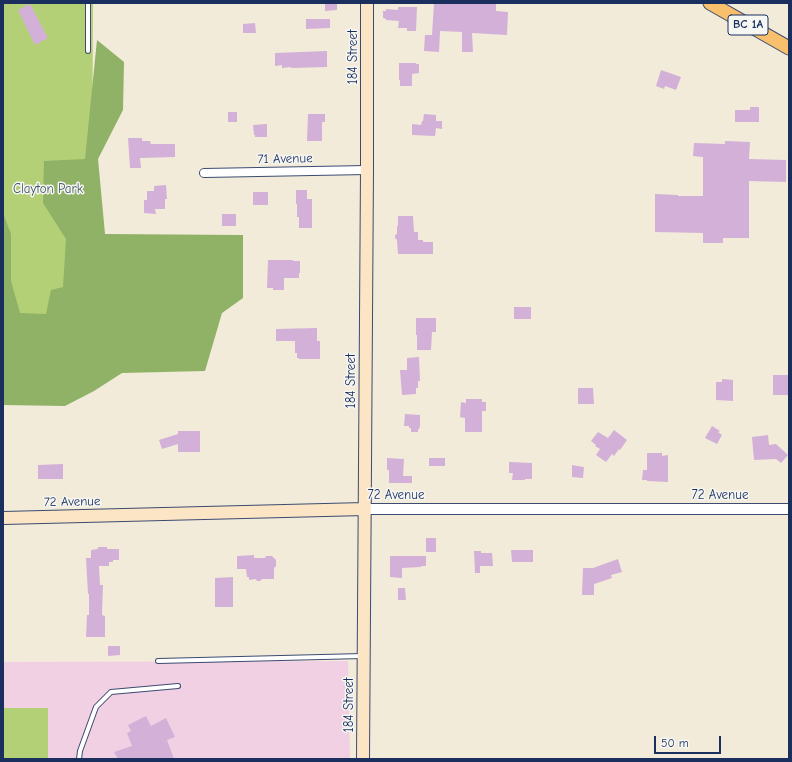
<!DOCTYPE html>
<html>
<head>
<meta charset="utf-8">
<style>
  body { margin:0 }
  #map { position:relative; width:792px; height:762px; overflow:hidden; background:#f2ebda; font-family:"Comic Neue",sans-serif }
  canvas { display:block }
  .frame { position:absolute; inset:0; border:4px solid #1b2f5e; pointer-events:none }
  .scale { position:absolute; left:654px; top:736px; width:67px; height:18px; box-sizing:border-box; border:2px solid #1b2f5e; border-top:0; padding-left:5px; font-size:12px; line-height:14px; white-space:nowrap; color:#1b2f5e; -webkit-text-stroke:3px #f6f6f2; paint-order:stroke }
</style>
</head>
<body>
<div id="map">
<canvas width="792" height="762"></canvas>
<div class="frame"></div>
<div class="scale">50 m</div>
</div>
<script>
const ctx = document.querySelector('canvas').getContext('2d');
ctx.lineJoin = 'round';
function paint(path, color) {
  ctx.fillStyle = color;
  ctx.fill(path, 'evenodd');
}
function strokePath(path, color, width, dash) {
  ctx.strokeStyle = color;
  ctx.lineWidth = width;
  ctx.lineCap = dash ? 'butt' : 'round';
  ctx.setLineDash(dash || []);
  ctx.stroke(path);
}
function drawText(font, color, halo, rows, align = 'center') {
  ctx.font = font + ' "Comic Neue",sans-serif';
  ctx.lineWidth = 3;
  ctx.setLineDash([]);
  ctx.textBaseline = 'middle';
  ctx.strokeStyle = halo;
  ctx.fillStyle = color;
  for (const [text, x, y, turn = 0] of rows) {
    ctx.save();
    ctx.translate(x, y);
    ctx.rotate((+turn || 0) * Math.PI / 180);
    ctx.textAlign = isNaN(turn) ? turn : align;
    if (halo) ctx.strokeText(text, 0, 0);
    ctx.fillText(text, 0, 0);
    ctx.restore();
  }
}
const built = new Path2D(`
  M 348,661 L 350,759 L 3,759 L 3,662 Z`);
const green = new Path2D(`
  M 3,3 L 93,3 L 91,374 L 3,375 Z
  M 3,708 L 48,708 L 48,759 L 3,759 Z`);
const forest = new Path2D(`
  M 97,40 L 124,62 L 123,110 L 98,159 L 105,234 L 243,235 L 243,298 L 222,313 L 205,371 L 122,373 L 94,391 L 65,406 L 3,405 L 3,213 L 11,234 L 11,281 L 20,313 L 46,314 L 51,290 L 63,287 L 66,239 L 43,203 L 44,161 L 85,159 Z`);
const building = new Path2D(`
  M 325,3 L 337,3 L 337,10 L 325,11 Z
  M 434,3 L 496,3 L 496,11 L 508,12 L 507,35 L 472,33 L 473,52 L 462,52 L 462,32 L 440,31 L 439,52 L 424,51 L 425,35 L 432,35 Z
  M 30,4 L 48,38 L 35,45 L 18,10 Z
  M 398,7 L 417,7 L 416,31 L 407,31 L 407,28 L 398,28 L 399,21 L 386,20 L 386,19 L 383,18 L 383,11 L 386,11 L 386,9 L 398,10 Z
  M 306,19 L 330,19 L 330,28 L 306,29 Z
  M 255,23 L 256,33 L 243,33 L 243,24 Z
  M 327,51 L 327,67 L 291,68 L 291,67 L 282,68 L 282,65 L 275,66 L 275,53 Z
  M 399,63 L 416,63 L 416,64 L 419,64 L 419,73 L 412,74 L 412,86 L 400,86 L 400,80 L 399,80 Z
  M 661,70 L 681,77 L 676,90 L 665,86 L 664,89 L 656,86 Z
  M 750,107 L 759,107 L 759,122 L 735,122 L 735,110 L 750,110 Z
  M 228,112 L 237,112 L 237,122 L 228,122 Z
  M 308,114 L 325,114 L 325,122 L 322,122 L 322,141 L 307,141 Z
  M 424,114 L 436,115 L 436,121 L 442,121 L 442,129 L 436,128 L 435,136 L 412,135 L 412,124 L 421,125 L 422,121 L 423,121 Z
  M 267,124 L 267,137 L 255,137 L 255,135 L 254,135 L 253,125 Z
  M 128,138 L 142,138 L 142,141 L 150,141 L 151,144 L 175,144 L 175,157 L 140,158 L 141,168 L 130,168 Z
  M 725,141 L 750,142 L 749,159 L 786,160 L 786,182 L 749,181 L 749,238 L 723,238 L 723,243 L 703,243 L 703,233 L 655,232 L 655,194 L 678,195 L 678,196 L 703,196 L 703,157 L 693,156 L 694,143 L 725,144 Z
  M 166,185 L 167,199 L 165,199 L 165,209 L 155,209 L 156,214 L 144,213 L 144,200 L 147,200 L 147,191 L 154,191 L 154,186 Z
  M 296,190 L 307,190 L 307,199 L 312,199 L 312,228 L 299,228 L 299,217 L 297,217 L 297,204 L 296,204 Z
  M 253,192 L 268,192 L 268,205 L 253,205 Z
  M 222,214 L 236,214 L 236,226 L 222,226 Z
  M 398,216 L 413,216 L 414,232 L 418,232 L 418,240 L 423,240 L 423,242 L 433,242 L 433,254 L 398,254 L 397,240 L 395,238 L 395,235 L 397,234 L 397,226 L 398,226 Z
  M 268,260 L 293,260 L 293,261 L 300,261 L 300,273 L 299,273 L 299,278 L 284,278 L 284,290 L 273,290 L 273,288 L 267,288 Z
  M 514,307 L 531,307 L 531,319 L 514,319 Z
  M 416,318 L 436,318 L 436,332 L 432,332 L 431,350 L 417,350 L 417,335 L 416,335 Z
  M 317,328 L 317,341 L 320,341 L 320,359 L 299,359 L 299,358 L 297,358 L 297,353 L 295,353 L 295,341 L 276,341 L 276,329 Z
  M 419,357 L 420,381 L 418,381 L 418,388 L 416,388 L 416,394 L 402,395 L 400,370 L 407,370 L 407,358 Z
  M 773,375 L 789,375 L 789,395 L 773,395 Z
  M 722,379 L 733,380 L 733,401 L 716,400 L 716,382 L 722,382 Z
  M 578,388 L 593,388 L 594,404 L 578,404 Z
  M 466,399 L 482,399 L 482,402 L 486,402 L 486,411 L 482,411 L 482,432 L 465,432 L 465,418 L 460,417 L 461,402 L 466,403 Z
  M 405,414 L 420,415 L 420,426 L 419,429 L 418,429 L 418,432 L 411,432 L 411,428 L 409,428 L 409,426 L 404,426 Z
  M 712,426 L 720,431 L 718,432 L 722,435 L 717,444 L 705,438 Z
  M 614,430 L 627,440 L 620,450 L 619,449 L 614,456 L 612,454 L 606,462 L 596,455 L 600,449 L 595,446 L 596,445 L 591,441 L 598,432 L 608,438 Z
  M 178,431 L 200,431 L 200,452 L 178,452 L 178,444 L 162,449 L 159,440 L 178,434 Z
  M 768,435 L 769,445 L 776,444 L 788,455 L 781,463 L 776,459 L 754,460 L 752,437 Z
  M 647,453 L 662,453 L 662,456 L 668,455 L 668,482 L 647,481 L 647,480 L 642,480 L 643,470 L 647,470 Z
  M 387,458 L 404,459 L 403,476 L 412,476 L 412,483 L 389,483 L 389,470 L 387,470 Z
  M 429,458 L 445,458 L 445,466 L 429,466 Z
  M 509,462 L 532,463 L 532,479 L 525,479 L 525,480 L 512,480 L 513,473 L 509,473 Z
  M 63,464 L 63,479 L 38,479 L 38,465 Z
  M 572,465 L 584,467 L 583,478 L 572,477 Z
  M 426,538 L 436,538 L 436,552 L 426,552 Z
  M 98,547 L 107,547 L 107,549 L 119,549 L 119,560 L 113,560 L 113,562 L 109,562 L 109,566 L 99,566 L 100,585 L 103,585 L 102,615 L 105,616 L 105,637 L 86,637 L 87,615 L 89,615 L 89,594 L 88,594 L 86,558 L 91,558 L 91,550 L 98,549 Z
  M 511,550 L 533,550 L 533,562 L 512,562 Z
  M 474,551 L 481,551 L 481,553 L 492,553 L 493,566 L 480,566 L 480,573 L 475,573 Z
  M 254,555 L 254,558 L 265,558 L 266,556 L 272,556 L 276,560 L 276,566 L 274,568 L 274,579 L 262,579 L 260,581 L 257,581 L 256,579 L 249,580 L 249,577 L 247,577 L 246,569 L 237,569 L 237,556 Z
  M 390,556 L 426,556 L 426,566 L 421,566 L 421,567 L 402,568 L 402,578 L 390,577 Z
  M 618,559 L 622,572 L 611,575 L 612,578 L 594,584 L 594,595 L 582,595 L 583,568 L 593,568 Z
  M 233,577 L 233,607 L 215,607 L 215,578 Z
  M 398,588 L 405,588 L 406,600 L 398,600 Z
  M 108,646 L 120,646 L 120,655 L 108,656 Z
  M 146,716 L 151,726 L 166,718 L 175,737 L 167,740 L 174,759 L 118,759 L 114,752 L 132,746 L 127,733 L 131,731 L 128,725 Z`);
const service = new Path2D(`
  M 88,3 L 88,51
  M 158,661 L 363,656
  M 79,759 L 80,751 L 96,707 L 111,692 L 178,686`);
const minor = new Path2D(`
  M 204,173 L 367,170`);
const tertiary = new Path2D(`
  M 365,509 L 789,509`);
const secondary = new Path2D(`
  M 3,518 L 365,509
  M 363,759 L 367,170 L 367,3`);
const primary = new Path2D(`
  M 710,3 L 789,48`);
const shields = [
  [748,25,40]
];
const shieldNames = [
  ["BC 1A",748,25]
];
const streetNames = [
  ["184 Street",353,57,-90],
  ["71 Avenue",285,159,-1],
  ["184 Street",351,381,-90],
  ["72 Avenue",396,495],
  ["72 Avenue",720,495],
  ["72 Avenue",72,502,-1],
  ["184 Street",349,705,-90]
];
const parkNames = [
  ["Clayton Park",48,189]
];
paint(built, '#f1d0e3');
paint(green, '#b4d076');
paint(forest, '#8fb267');
paint(building, '#d3b0d8');
strokePath(service, '#3b4b71', 6);
strokePath(minor, '#3b4b71', 10);
strokePath(tertiary, '#3b4b71', 12);
strokePath(secondary, '#3b4b71', 14);
strokePath(primary, '#3b4b71', 15);
strokePath(service, '#fff', 4);
strokePath(minor, '#fff', 8);
strokePath(tertiary, '#fff', 10);
strokePath(secondary, '#fce5c4', 12);
strokePath(primary, '#f8bf6c', 13);
for (const [x, y, w] of shields) {
  const box = new Path2D();
  box.roundRect(x - w / 2, y - 10, w, 20, 3);
  ctx.fillStyle = '#f6f6f2';
  ctx.fill(box);
  strokePath(box, '#1b2f5e', 1);
}
drawText('bold 12px', '#1b2f5e', null, shieldNames);
drawText('13px', '#1b2f5e', '#f6f6f2', streetNames);
drawText('13px', '#415764', '#f6f6f2', parkNames);
</script>
</body>
</html>
